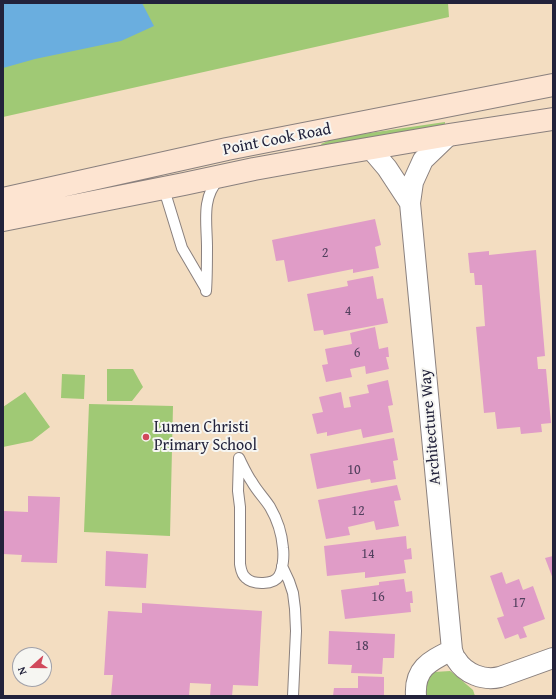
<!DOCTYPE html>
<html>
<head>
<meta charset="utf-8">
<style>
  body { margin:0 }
  #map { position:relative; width:556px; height:699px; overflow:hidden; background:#f3ddc1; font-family:"Gentium Book Plus",serif }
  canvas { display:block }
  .frame { position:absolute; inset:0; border:4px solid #22223b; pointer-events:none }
  .north { position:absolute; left:12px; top:647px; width:40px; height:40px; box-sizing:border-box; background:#f6f6f2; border:1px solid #a1a1a9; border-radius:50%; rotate:249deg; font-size:11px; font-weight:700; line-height:16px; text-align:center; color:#22223b }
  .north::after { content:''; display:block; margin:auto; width:14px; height:18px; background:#d1495b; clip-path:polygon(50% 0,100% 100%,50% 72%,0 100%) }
</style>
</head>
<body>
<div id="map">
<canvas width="556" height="699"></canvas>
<div class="frame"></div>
<div class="north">N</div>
</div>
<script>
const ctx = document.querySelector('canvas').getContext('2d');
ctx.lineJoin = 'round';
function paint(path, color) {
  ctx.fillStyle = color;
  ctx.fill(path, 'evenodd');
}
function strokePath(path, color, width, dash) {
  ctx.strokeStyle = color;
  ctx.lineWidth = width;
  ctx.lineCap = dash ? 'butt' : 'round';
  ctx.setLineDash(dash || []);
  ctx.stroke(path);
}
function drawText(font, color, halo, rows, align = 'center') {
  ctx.font = font + ' "Gentium Book Plus",serif';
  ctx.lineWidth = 4;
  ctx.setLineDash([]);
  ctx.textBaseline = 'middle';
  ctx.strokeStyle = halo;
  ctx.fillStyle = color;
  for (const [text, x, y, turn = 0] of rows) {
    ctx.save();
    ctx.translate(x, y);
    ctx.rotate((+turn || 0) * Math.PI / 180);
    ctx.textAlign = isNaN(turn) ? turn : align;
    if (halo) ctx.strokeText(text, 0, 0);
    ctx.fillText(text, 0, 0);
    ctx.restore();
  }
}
const green = new Path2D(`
  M 3,3 L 448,3 L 449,17 L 3,117 Z
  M 445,122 L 445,125 L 322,146 L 321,144 L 335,138 Z
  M 107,369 L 133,369 L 143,387 L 132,401 L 107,401 Z
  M 62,374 L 85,375 L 84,399 L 61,398 Z
  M 25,392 L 50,427 L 32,441 L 3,447 L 3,407 Z
  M 89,404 L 173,406 L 170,536 L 84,532 Z
  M 450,671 L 453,673 L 473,690 L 475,696 L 425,696 C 425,685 426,679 434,672 Z`);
const water = new Path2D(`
  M 3,3 L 142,3 L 154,26 L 121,41 L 35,59 L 3,68 Z`);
const building = new Path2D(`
  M 375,219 L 381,245 L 375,247 L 379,268 L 353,273 L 353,269 L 288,282 L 284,260 L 276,261 L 272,240 Z
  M 536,250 L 545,356 L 537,357 L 538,369 L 546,369 L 551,423 L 541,424 L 542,432 L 521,434 L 520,427 L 497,429 L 495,412 L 484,413 L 476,327 L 485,326 L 482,285 L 475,285 L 474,273 L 470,273 L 468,253 L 489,251 L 489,255 Z
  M 373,276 L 377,299 L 383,298 L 388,323 L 324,335 L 323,330 L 314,331 L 307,294 L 348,286 L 347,281 Z
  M 375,327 L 379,349 L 388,347 L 389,357 L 386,357 L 389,369 L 366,374 L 365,366 L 350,369 L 352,377 L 326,382 L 322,365 L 328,364 L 325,349 L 352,344 L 350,333 Z
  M 388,380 L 393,405 L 388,406 L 393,432 L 363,438 L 361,429 L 327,436 L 327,432 L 317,434 L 312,414 L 323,412 L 319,397 L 341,392 L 344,408 L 351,407 L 349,397 L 369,393 L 367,385 Z
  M 394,438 L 398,460 L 393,461 L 396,479 L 371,483 L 370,479 L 317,489 L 310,454 Z
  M 397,485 L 401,500 L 394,501 L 399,526 L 376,530 L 374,521 L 348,527 L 350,535 L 326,539 L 318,500 Z
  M 28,496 L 60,497 L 57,563 L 21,562 L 22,555 L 3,554 L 3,516 L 4,516 L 4,511 L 28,512 Z
  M 406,536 L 407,549 L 411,548 L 412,559 L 404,560 L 406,573 L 365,578 L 365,572 L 327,576 L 324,546 Z
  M 106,551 L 148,554 L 146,588 L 105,586 Z
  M 553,556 L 553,579 L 545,558 Z
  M 502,572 L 506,584 L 519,579 L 523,590 L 533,586 L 545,619 L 523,627 L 527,637 L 520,639 L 518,634 L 505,639 L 497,618 L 504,616 L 490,576 Z
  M 404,579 L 406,592 L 412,591 L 413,603 L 410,603 L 411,612 L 345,619 L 341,590 L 379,585 L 379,582 Z
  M 142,603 L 262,611 L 258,686 L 233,685 L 232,696 L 210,696 L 211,684 L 190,683 L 189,696 L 148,695 L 148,696 L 111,696 L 113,675 L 104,675 L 108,611 L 142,613 Z
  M 329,631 L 395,634 L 394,658 L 383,658 L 382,674 L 351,673 L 352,665 L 328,664 Z
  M 358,676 L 384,677 L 384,696 L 333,696 L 334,688 L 358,688 Z`);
const lane = new Path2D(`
  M 162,189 L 167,199 L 182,248 L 206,289
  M 206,291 C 207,277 207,262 207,247 C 207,223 201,198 219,179
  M 239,458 C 243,466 247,475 252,482 C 257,491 265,499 270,507 C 277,519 282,535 283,548 C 284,556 283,569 279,576 C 274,585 253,585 246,578 C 241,574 241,569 240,564 L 240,507 L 238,491 Z
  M 282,566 L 289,581 L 293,593 L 295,609 L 296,631 L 293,696`);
const street = new Path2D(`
  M 449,135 L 423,160 L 413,182 L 410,203 L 452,650 C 453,653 454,657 456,659 C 465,674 484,681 500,677 L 553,658
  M 370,148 L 387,168 L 410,203
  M 416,696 C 414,668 430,661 452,650`);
const secondary = new Path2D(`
  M 3,199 L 227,149 L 553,85
  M 3,220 L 184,184 L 254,169 L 332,155 L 449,135 L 553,119`);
const markers = [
  [146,437,4,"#d1495b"]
];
const numberNames = [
  ["2",325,253],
  ["4",348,311],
  ["6",357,353],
  ["10",354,470],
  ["12",358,511],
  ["14",368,554],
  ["16",378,597],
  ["17",519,603],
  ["18",362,646]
];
const streetNames = [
  ["Point Cook Road",277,140,-11],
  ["Architecture Way",431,427,-95]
];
const poiNames = [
  ["Lumen Christi",154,428],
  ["Primary School",154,446]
];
paint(green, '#a0c975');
paint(water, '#6aaedf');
paint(building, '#e09cc7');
strokePath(lane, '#8a807e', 12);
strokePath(street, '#8a807e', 22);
strokePath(secondary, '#8a807e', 24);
strokePath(lane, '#fff', 10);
strokePath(street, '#fff', 20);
strokePath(secondary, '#fde4d1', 22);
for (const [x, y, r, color] of markers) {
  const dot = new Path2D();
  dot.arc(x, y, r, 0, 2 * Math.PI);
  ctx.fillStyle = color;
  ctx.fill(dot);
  strokePath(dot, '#f6f6f2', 1.5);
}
drawText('14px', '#52405e', null, numberNames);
drawText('16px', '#22223b', '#f6f6f2', streetNames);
drawText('16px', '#22223b', '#f6f6f2', poiNames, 'left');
</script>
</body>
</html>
